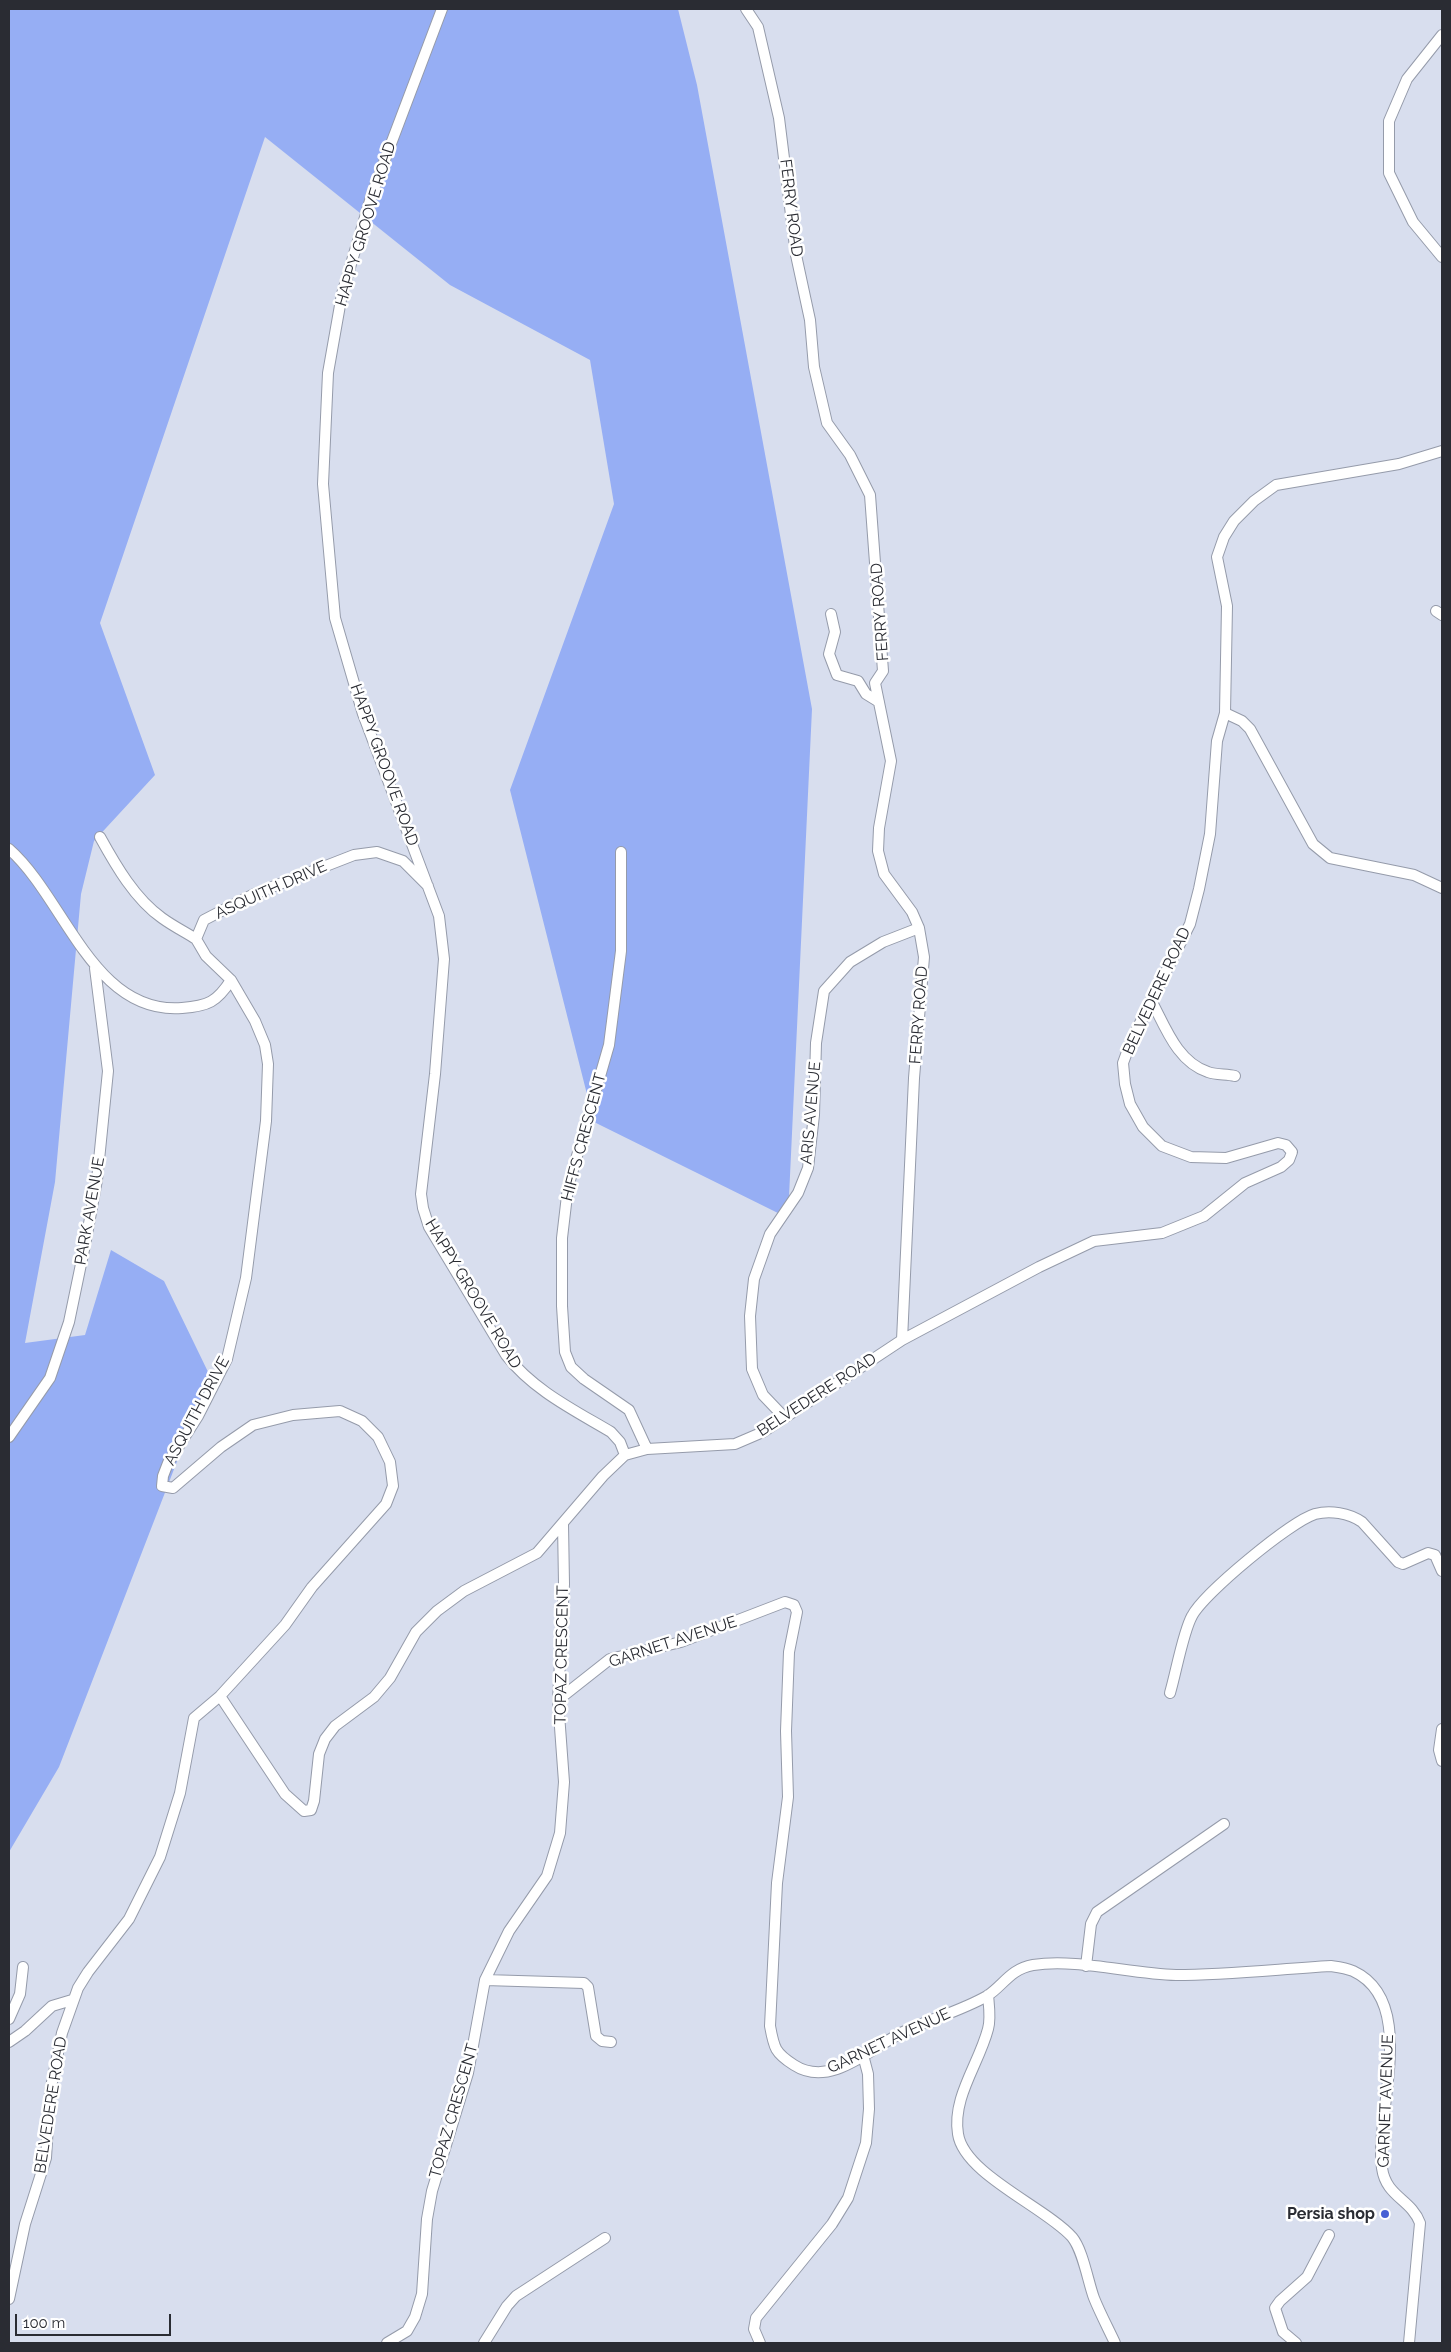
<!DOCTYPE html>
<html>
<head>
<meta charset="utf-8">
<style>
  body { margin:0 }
  #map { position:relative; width:1451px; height:2352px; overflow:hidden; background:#d8deee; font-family:Raleway,sans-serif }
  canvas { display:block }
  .frame { position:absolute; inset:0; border:10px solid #2a2c33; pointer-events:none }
  .scale { position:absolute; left:15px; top:2314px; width:156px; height:22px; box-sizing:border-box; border:2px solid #2a2c33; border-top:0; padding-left:6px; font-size:15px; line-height:18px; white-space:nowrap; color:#2a2c33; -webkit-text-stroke:4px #fff; paint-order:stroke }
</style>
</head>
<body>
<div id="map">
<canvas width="1451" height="2352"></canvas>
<div class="frame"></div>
<div class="scale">100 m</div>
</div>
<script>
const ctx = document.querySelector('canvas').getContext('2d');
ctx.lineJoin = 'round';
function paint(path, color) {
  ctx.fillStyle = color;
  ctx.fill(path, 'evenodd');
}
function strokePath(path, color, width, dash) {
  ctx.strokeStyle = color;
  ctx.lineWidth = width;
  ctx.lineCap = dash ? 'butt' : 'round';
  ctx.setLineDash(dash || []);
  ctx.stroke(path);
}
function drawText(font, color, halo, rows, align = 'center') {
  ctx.font = font + ' Raleway,sans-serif';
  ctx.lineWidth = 5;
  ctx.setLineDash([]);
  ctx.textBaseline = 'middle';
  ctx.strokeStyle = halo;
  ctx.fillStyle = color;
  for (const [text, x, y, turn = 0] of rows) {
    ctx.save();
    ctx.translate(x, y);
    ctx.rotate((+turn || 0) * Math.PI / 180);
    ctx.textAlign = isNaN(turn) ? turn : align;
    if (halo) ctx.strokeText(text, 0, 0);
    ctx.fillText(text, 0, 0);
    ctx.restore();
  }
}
const forest = new Path2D(`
  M 9,9 L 678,9 L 697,85 L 812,709 L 788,1218 L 594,1122 L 510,790 L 614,504 L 590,360 L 450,285 L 265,137 L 100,623 L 155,775 L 94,841 L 81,894 L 55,1182 L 25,1343 L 85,1335 L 111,1250 L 164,1281 L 210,1376 L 59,1767 L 9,1852 Z`);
const minor = new Path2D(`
  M 442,9 L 372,194 L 342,294 L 328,373 L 323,484 L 335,618 L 363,714 L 439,916 L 444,959 L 435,1074 L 421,1194 L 423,1208 L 429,1227 L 506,1355 C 533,1390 574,1410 611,1432 L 620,1442 L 625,1455
  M 746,9 L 758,27 L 779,118 L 796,255 L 810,320 L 814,367 L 827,423 L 850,455 L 870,495 L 883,671 L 875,683 L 891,761 L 879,828 L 878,851 L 884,874 L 912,912 L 919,928 L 924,957 L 914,1078 L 902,1340
  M 1442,35 L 1407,79 L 1389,121 L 1389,173 L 1413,222 L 1442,257
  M 1436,611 L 1442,615
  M 831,614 L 835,632 L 829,654 L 837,675 L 858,681 L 866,694 L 879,702
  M 1225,713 L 1227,606 L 1217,557 L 1224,537 L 1234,521 L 1254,501 L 1276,485 L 1399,464 L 1442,451
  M 100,837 C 116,866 135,899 162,918 C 173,926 185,932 196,939
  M 9,849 C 65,898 93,1015 182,1008 C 208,1006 217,1002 231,980
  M 621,852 L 621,951 L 609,1045 L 568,1187 L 562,1238 L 562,1306 L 565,1352 L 571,1367 L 584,1379 L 629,1410 L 647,1449
  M 1151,1000 C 1165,1026 1177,1062 1208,1072 C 1216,1075 1226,1074 1235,1076
  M 784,1417 L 763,1395 L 752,1369 L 750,1316 L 754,1279 L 770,1234 L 798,1193 L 808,1168 L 814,1115 L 816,1043 L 824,991 L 850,962 L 883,942 L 919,928
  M 9,1437 L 50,1378 L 69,1322 L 86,1240 L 97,1180 L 108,1071 L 95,968
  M 1170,1693 C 1176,1673 1183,1632 1192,1616 C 1204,1593 1290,1522 1315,1514 C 1330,1510 1349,1513 1362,1522 L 1398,1562 L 1403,1564 L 1428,1553 L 1435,1555 L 1442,1571
  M 220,1696 L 285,1794 L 304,1811 L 311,1810 L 314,1801 L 319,1754 L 325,1739 L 335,1726 L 374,1697 L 390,1678 L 416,1632 L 437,1611 L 464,1591 L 537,1553 L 603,1476 L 625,1455 L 647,1449 L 735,1444 L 763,1432 L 902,1340 L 1039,1267 L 1094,1241 L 1162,1233 L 1204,1216 L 1245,1183 L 1281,1167 L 1289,1160 L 1292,1152 L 1286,1145 L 1278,1143 L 1226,1158 L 1191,1157 L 1162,1146 L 1143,1127 L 1130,1104 L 1125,1084 L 1123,1063 L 1131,1041 L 1190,924 L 1199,889 L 1210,834 L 1217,741 L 1225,713 L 1242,721 L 1250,729 L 1313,844 L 1330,858 L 1414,875 L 1442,888
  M 558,1700 L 610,1659 L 681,1642 L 785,1602 L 794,1605 L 797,1612 L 789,1652 L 786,1731 L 788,1797 L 777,1883 L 770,2026 C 774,2048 775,2053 794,2065 C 831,2089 872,2047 903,2032 C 930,2019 961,2011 987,1996 C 1003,1986 1010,1969 1033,1965 C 1076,1958 1131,1974 1176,1975 C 1227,1975 1279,1969 1331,1966 C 1338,1967 1346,1968 1353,1971 C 1420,2002 1374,2114 1382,2168 C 1386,2197 1411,2199 1420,2223 L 1409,2343
  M 1442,1729 L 1439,1750 L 1442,1761
  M 1086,1966 L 1091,1924 L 1097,1912 L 1224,1824
  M 485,1980 L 584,1983 L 588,1987 L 596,2036 L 602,2041 L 611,2042
  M 988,1995 C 989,2006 991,2019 988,2029 C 979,2064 952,2097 958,2134 C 964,2174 1045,2207 1072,2237 C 1083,2250 1088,2282 1094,2298 C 1100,2313 1108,2328 1115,2343
  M 9,2019 L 20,1994 L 23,1967
  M 9,2042 L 25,2031 L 52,2006 L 72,2000
  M 9,2299 L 25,2224 L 46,2158 L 50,2092 L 62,2033 L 78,1988 L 88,1972 L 129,1919 L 160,1857 L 180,1793 L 194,1718 L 220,1696 L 285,1625 L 312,1587 L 386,1504 L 393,1486 L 390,1462 L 378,1437 L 362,1421 L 340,1411 L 293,1415 L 253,1425 L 221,1447 L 173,1488 L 162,1486 L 163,1476 L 168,1463 L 198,1416 L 227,1359 L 246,1278 L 266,1121 L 268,1064 L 265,1045 L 255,1021 L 231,980 L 206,956 L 196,939 L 204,920 L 254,894 L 354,855 L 377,852 L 403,861 L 428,886
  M 387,2343 L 407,2331 L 415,2317 L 422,2294 L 427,2219 L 432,2191 L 468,2073 L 485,1980 L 509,1931 L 547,1876 L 560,1833 L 564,1782 L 558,1700 L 564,1584 L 563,1524
  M 484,2343 L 507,2306 L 516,2296 L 605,2238
  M 760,2343 L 754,2329 L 756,2318 L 832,2224 L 848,2198 L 866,2143 L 869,2109 L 868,2074 L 863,2055
  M 1296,2343 L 1283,2332 L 1275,2308 L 1280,2301 L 1307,2277 L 1329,2235`);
const markers = [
  [1385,2214,5,"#4660d4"]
];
const streetNames = [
  ["FERRY ROAD",791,208,83],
  ["HAPPY GROOVE ROAD",366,224,-73],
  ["FERRY ROAD",880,612,-94],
  ["HAPPY GROOVE ROAD",384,765,70],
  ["ASQUITH DRIVE",271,890,-24],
  ["BELVEDERE ROAD",1157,991,-65],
  ["FERRY ROAD",919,1015,-86],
  ["ARIS AVENUE",811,1113,-85],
  ["HIFFS CRESCENT",584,1137,-75],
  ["PARK AVENUE",90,1211,-80],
  ["HAPPY GROOVE ROAD",473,1294,59],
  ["BELVEDERE ROAD",817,1395,-33],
  ["ASQUITH DRIVE",197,1411,-62],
  ["GARNET AVENUE",673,1642,-18],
  ["TOPAZ CRESCENT",562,1655,-89],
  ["GARNET AVENUE",889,2041,-25],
  ["GARNET AVENUE",1386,2101,-88],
  ["BELVEDERE ROAD",51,2105,-81],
  ["TOPAZ CRESCENT",454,2111,-74]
];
const poiNames = [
  ["Persia shop",1375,2214]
];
paint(forest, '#96aef4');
strokePath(minor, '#959baa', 12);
strokePath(minor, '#fff', 10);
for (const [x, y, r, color] of markers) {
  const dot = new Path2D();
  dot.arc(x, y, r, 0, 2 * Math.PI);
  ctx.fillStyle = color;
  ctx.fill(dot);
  strokePath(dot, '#fff', 2);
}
drawText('16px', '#2a2c33', '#fff', streetNames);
drawText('bold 16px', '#2a2c33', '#fff', poiNames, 'right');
</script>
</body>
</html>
